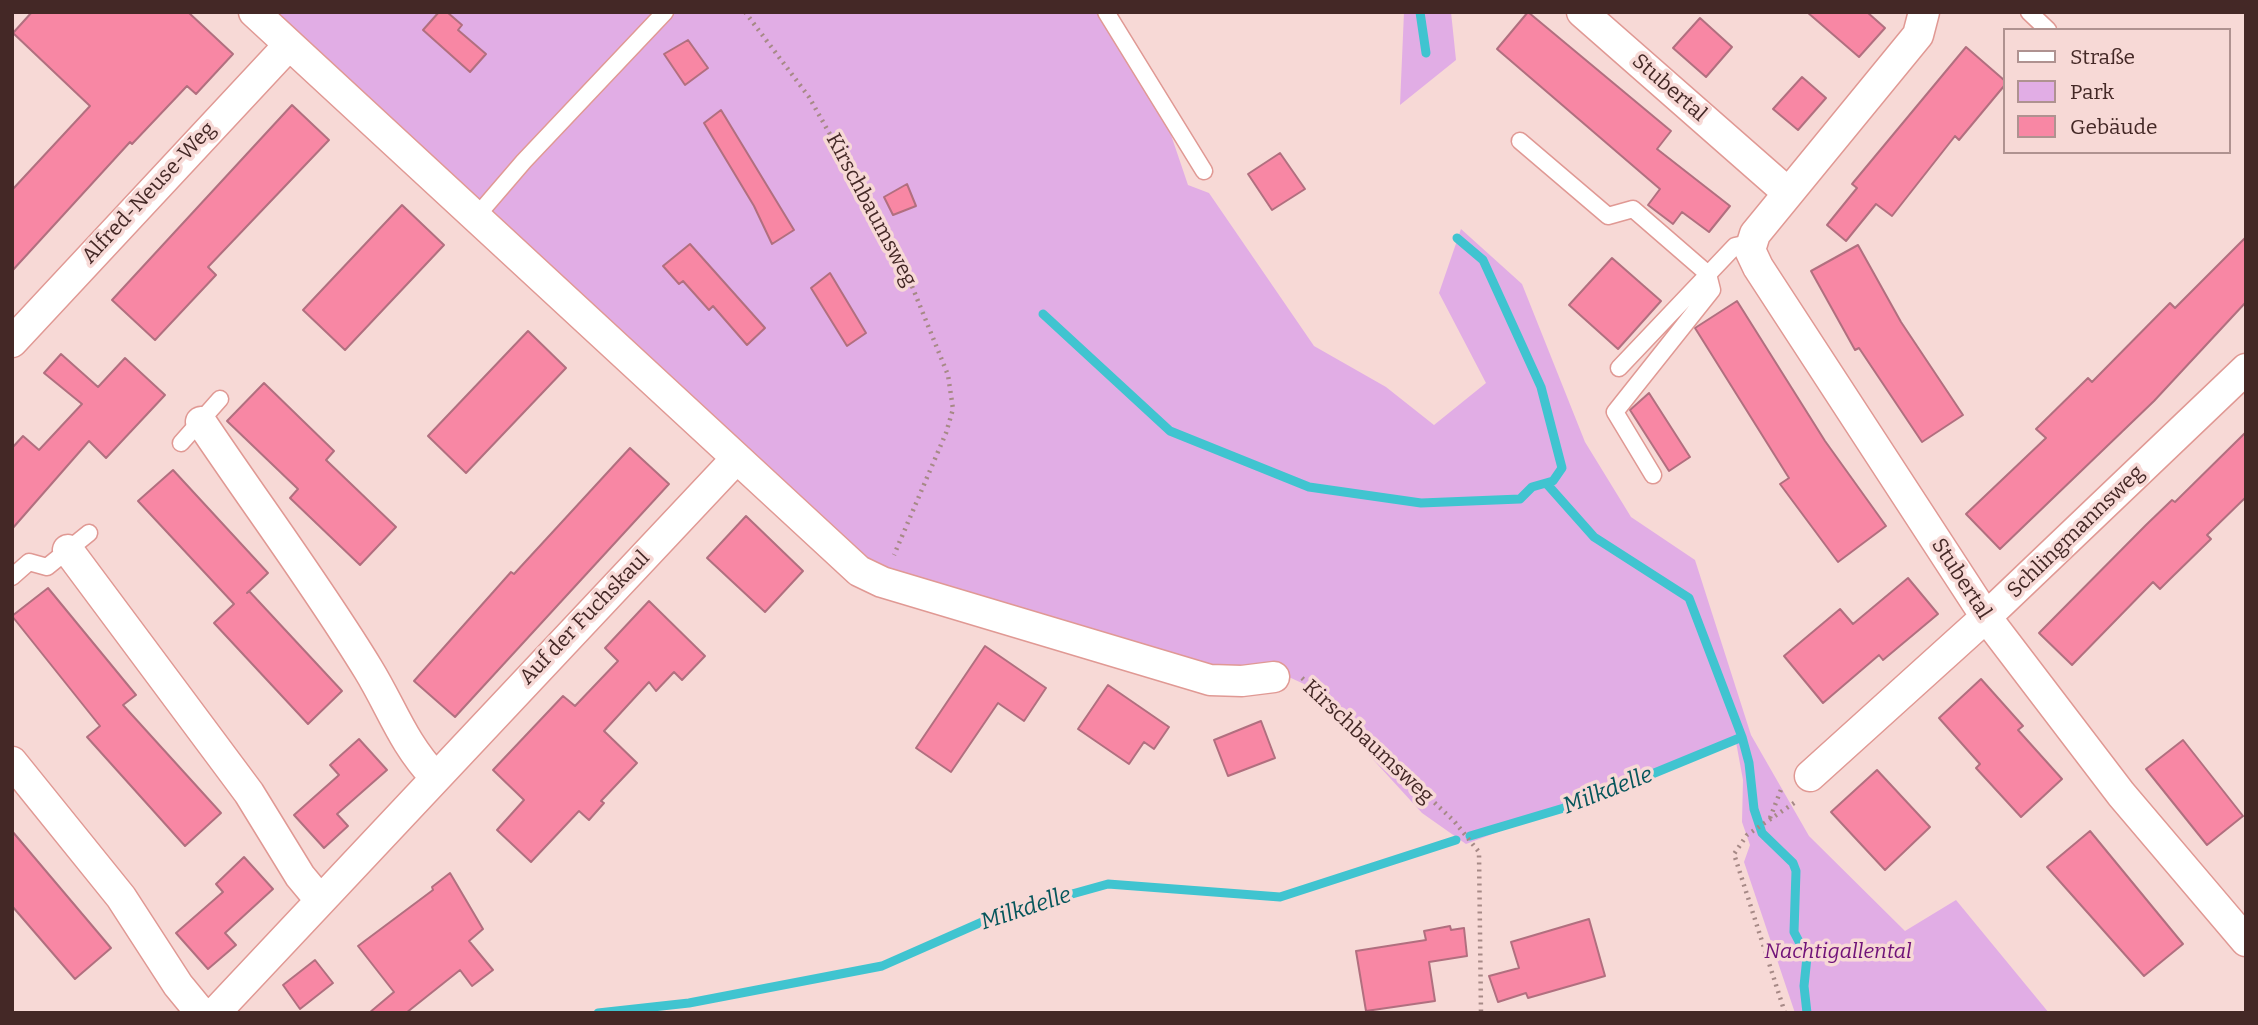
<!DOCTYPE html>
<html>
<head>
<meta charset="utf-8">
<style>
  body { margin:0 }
  #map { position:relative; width:2258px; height:1025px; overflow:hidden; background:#f7d9d6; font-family:Bitter,serif }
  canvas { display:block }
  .frame { position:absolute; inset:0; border:14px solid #442826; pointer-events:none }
  .legend { position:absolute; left:2003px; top:28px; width:228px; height:126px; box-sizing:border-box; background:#f7d9d6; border:2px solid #af9290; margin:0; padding:9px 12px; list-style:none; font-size:21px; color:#442826 }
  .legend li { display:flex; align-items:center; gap:14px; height:35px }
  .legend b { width:35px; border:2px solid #af9290 }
</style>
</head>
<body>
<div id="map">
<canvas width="2258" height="1025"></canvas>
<div class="frame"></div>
<ul class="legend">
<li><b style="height:9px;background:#fff"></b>Straße</li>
<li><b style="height:19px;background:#e1ade5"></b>Park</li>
<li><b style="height:19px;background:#f887a4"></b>Gebäude</li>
</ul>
</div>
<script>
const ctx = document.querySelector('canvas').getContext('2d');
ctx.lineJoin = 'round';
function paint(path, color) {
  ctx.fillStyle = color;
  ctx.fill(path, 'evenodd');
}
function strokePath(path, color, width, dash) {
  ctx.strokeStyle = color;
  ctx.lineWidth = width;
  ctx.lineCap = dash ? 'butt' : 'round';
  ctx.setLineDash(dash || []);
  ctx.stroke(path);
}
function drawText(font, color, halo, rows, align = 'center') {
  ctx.font = font + ' Bitter,serif';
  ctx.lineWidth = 7;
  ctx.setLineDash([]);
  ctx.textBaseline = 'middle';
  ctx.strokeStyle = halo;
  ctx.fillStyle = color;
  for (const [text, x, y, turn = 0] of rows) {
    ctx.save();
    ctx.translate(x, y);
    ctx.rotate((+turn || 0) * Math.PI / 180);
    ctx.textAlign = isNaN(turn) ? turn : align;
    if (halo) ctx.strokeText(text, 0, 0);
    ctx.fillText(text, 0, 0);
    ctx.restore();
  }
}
const green = new Path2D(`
  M 274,12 L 1097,12 L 1169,129 L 1188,185 L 1209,193 L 1314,346 L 1386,387 L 1434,425 L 1486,383 L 1439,293 L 1461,229 L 1522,284 L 1585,442 L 1631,517 L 1695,560 L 1751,735 L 1809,836 L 1905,931 L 1956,900 L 2049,1013 L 1795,1013 L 1744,862 L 1750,845 L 1742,822 L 1743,780 L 1736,742 L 1466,844 L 1422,813 L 1304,684 L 1291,678 L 1220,674 L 858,559 Z
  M 1404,12 L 1451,12 L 1456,60 L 1400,105 Z`);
const stream = new Path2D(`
  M 1420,12 L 1426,53
  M 1457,238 L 1483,260 L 1541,387 L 1562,468 L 1553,481 L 1546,483 L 1594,537 L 1689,598 L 1742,737 L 1749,763 L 1754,809 L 1762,833 L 1793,863 L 1796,871 L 1794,932 L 1807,957 L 1804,986 L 1807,1013
  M 1043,314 L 1170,431 L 1309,487 L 1421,503 L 1520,499 L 1532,487 L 1546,483
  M 1470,836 L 1584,802 L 1742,737
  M 598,1013 L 689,1003 L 882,966 L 1000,914 L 1108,884 L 1280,897 L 1456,840`);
const building = new Path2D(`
  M 32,12 L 188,12 L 233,54 L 196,94 L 187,86 L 132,144 L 130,142 L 12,271 L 12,190 L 90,106 L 13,33 Z
  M 439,12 L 447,12 L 462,25 L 458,30 L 486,54 L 470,72 L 423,30 Z
  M 1528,12 L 1671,131 L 1657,149 L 1730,206 L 1709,232 L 1682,212 L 1673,224 L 1648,205 L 1660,189 L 1497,49 Z
  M 1807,12 L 1867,12 L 1885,28 L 1859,57 Z
  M 1700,18 L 1732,47 L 1706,77 L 1673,48 Z
  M 688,40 L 708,68 L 685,85 L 664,54 Z
  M 1966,47 L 2004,80 L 2004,86 L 1959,140 L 1955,136 L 1892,216 L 1876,204 L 1846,241 L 1827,225 L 1857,188 L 1852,184 Z
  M 1802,77 L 1826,98 L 1798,130 L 1773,109 Z
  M 292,105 L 329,140 L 208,267 L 216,275 L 155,340 L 112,300 Z
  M 721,110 L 794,230 L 772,244 L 754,206 L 704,123 Z
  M 1280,153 L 1305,189 L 1272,210 L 1248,174 Z
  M 907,184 L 916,206 L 893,215 L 884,197 Z
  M 402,205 L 444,245 L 345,350 L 303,310 Z
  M 2246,237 L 2246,302 L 2154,401 L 2000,549 L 1966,514 L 2046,438 L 2036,429 L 2088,378 L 2092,382 L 2170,303 L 2175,308 Z
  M 690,244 L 765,328 L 747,345 L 713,306 L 709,310 L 683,281 L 679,284 L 663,266 Z
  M 1858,245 L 1901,322 L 1963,415 L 1922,442 L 1859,348 L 1855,350 L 1811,271 Z
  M 1612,258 L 1661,301 L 1618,349 L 1569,305 Z
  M 830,273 L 866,333 L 847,346 L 811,288 Z
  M 1737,301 L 1825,441 L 1886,526 L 1838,562 L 1780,484 L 1789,478 L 1695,328 Z
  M 528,331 L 566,368 L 466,473 L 428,436 Z
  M 61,354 L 98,387 L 125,358 L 165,395 L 106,458 L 89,441 L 12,529 L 12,448 L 23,436 L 39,450 L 82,404 L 44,373 Z
  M 264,383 L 334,451 L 326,460 L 396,527 L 360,565 L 290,498 L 298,489 L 227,421 Z
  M 1649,393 L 1690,457 L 1669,471 L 1630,410 Z
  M 2246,432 L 2246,497 L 2207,535 L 2211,539 L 2169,580 L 2160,589 L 2153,582 L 2072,665 L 2039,633 L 2146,525 L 2172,500 L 2175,502 Z
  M 630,448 L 669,484 L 455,717 L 414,681 L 511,572 L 514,574 Z
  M 173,470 L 268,573 L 247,593 L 249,591 L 342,691 L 308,724 L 214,623 L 234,604 L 138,501 Z
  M 746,516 L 803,571 L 765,612 L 707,558 Z
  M 1908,578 L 1938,614 L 1883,660 L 1879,655 L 1823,703 L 1784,656 L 1840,609 L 1853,624 Z
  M 48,588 L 136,695 L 123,705 L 221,813 L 185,846 L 87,737 L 100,726 L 12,616 Z
  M 649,601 L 705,656 L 682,680 L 674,672 L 656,691 L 649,682 L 604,731 L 637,763 L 601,801 L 604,803 L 589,820 L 579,811 L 531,862 L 497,830 L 524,800 L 493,770 L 563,696 L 575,706 L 618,661 L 605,648 Z
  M 985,646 L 1046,688 L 1024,721 L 998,703 L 951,772 L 916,748 Z
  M 1981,679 L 2023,726 L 2018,730 L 2062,779 L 2021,817 L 1976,768 L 1980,764 L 1939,718 Z
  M 1108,685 L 1169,727 L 1154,749 L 1144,742 L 1129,764 L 1078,729 Z
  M 1261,721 L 1275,758 L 1228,776 L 1214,740 Z
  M 359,739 L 387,770 L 337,814 L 348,826 L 324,848 L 294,815 L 339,775 L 330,765 Z
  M 2183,740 L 2243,816 L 2207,845 L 2146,769 Z
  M 1877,770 L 1930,827 L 1885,870 L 1831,812 Z
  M 12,831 L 111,948 L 75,979 L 12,906 Z
  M 2090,831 L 2183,944 L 2144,976 L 2047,867 Z
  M 244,857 L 273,889 L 225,933 L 236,945 L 208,969 L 176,933 L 223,892 L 216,884 Z
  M 450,873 L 483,929 L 469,941 L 493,970 L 472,986 L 460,970 L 406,1013 L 369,1013 L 394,992 L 358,946 L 433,890 L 432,887 Z
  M 1589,919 L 1605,976 L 1528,998 L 1526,993 L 1498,1002 L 1489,976 L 1519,968 L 1511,942 Z
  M 1450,926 L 1451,930 L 1464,928 L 1467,956 L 1429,962 L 1435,1001 L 1366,1011 L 1356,951 L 1426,940 L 1424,931 Z
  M 315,960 L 333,983 L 300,1009 L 283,985 Z`);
const path = new Path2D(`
  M 745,12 L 809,97 L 903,264 L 948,375 L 953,409 L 946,433 L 894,555
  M 1302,678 L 1454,821 L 1479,852 L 1481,1013
  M 1770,818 L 1782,787
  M 1785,1013 L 1734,854 L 1747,835 L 1797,801`);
const lane = new Path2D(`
  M 1106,12 L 1204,171
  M 2029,12 L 2048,30
  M 1520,141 L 1608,216 L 1633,209 L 1708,274 L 1712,290 L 1615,412 L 1653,475
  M 475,218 L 524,161 L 665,12
  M 1619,368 L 1735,246 L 1753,242
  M 181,443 L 220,399
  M 12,577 L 29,562 L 47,567 L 89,533`);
const street = new Path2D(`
  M 254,12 L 859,571 L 882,582 L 1210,680 L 1242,681 L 1274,677
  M 1582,12 L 1787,192
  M 1924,12 L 1918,35 L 1755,234 L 1750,250 L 1758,267 L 1986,617 L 2121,794 L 2246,941
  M 12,342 L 288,46
  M 201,422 C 256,504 316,584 368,669 C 392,708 402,742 435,777
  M 68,550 L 249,793 L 300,876 L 320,900
  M 12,762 L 121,897 L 178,985 L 201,1013
  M 1810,776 L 1986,617 L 2246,369
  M 215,1013 L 736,459`);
const streetNames = [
  ["Stubertal",1669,88,41],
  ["Alfred-Neuse-Weg",149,193,-47],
  ["Kirschbaumsweg",871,210,62],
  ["Schlingmannsweg",2076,532,-44],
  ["Stubertal",1961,579,57],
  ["Auf der Fuchskaul",585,618,-46],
  ["Kirschbaumsweg",1368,742,43]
];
const parkNames = [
  ["Nachtigallental",1838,952]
];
const waterNames = [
  ["Milkdelle",1608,791,-21],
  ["Milkdelle",1026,909,-18]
];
paint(green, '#e1ade5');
strokePath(stream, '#40c4d0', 9);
paint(building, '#f887a4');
strokePath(building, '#b16f7f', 2);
strokePath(lane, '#e09994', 19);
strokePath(street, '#e09994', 33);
strokePath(path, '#a68986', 4.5, [2, 5]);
strokePath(lane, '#fff', 16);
strokePath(street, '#fff', 30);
drawText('21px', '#442826', '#f7d9d6', streetNames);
drawText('italic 21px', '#701278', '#f7d9d6', parkNames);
drawText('italic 23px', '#05555b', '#f7d9d6', waterNames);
</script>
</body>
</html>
